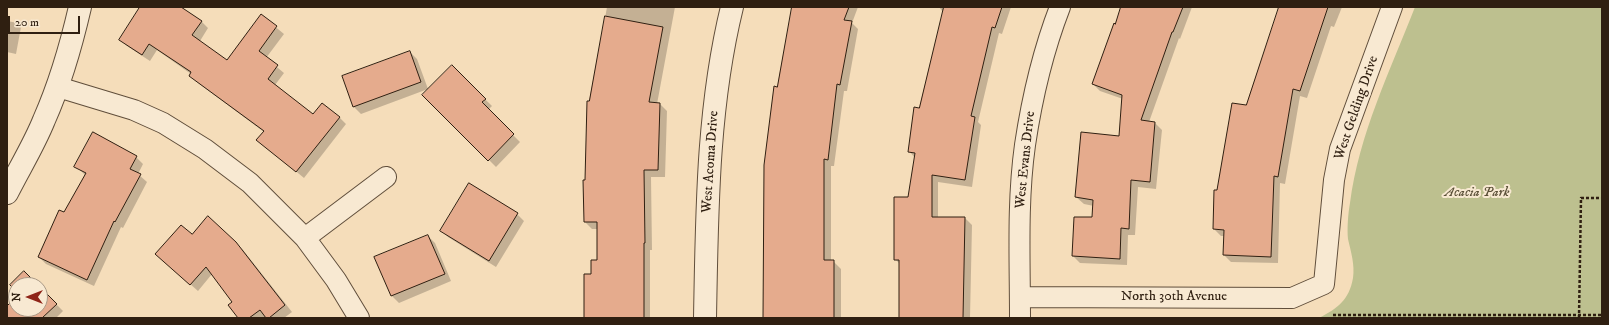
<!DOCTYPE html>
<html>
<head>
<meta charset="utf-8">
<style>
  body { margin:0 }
  #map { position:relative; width:1609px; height:325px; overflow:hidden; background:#f5ddba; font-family:"IM FELL DW Pica",serif }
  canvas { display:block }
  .frame { position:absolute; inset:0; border:8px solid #2f1f11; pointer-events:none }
  .north { position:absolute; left:8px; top:277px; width:40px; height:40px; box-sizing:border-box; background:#f8e9d2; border:1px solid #a89885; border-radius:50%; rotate:270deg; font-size:11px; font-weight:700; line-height:16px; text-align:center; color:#2f1f11 }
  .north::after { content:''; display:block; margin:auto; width:14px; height:18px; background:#8f2418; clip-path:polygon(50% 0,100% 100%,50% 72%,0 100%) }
  .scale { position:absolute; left:8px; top:16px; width:72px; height:18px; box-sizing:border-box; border:2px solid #2f1f11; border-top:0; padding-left:5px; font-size:12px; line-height:14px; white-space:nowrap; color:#2f1f11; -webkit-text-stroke:3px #f8e9d2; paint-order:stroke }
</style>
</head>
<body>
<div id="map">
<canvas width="1609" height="325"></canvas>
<div class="frame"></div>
<div class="north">N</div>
<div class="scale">20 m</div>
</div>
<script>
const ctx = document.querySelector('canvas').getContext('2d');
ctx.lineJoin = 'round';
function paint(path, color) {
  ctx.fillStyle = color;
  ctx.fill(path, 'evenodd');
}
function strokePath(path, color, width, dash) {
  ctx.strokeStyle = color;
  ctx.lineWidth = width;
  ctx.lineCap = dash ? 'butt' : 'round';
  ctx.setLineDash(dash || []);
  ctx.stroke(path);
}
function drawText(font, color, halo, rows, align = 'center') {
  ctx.font = font + ' "IM FELL DW Pica",serif';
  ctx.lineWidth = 4;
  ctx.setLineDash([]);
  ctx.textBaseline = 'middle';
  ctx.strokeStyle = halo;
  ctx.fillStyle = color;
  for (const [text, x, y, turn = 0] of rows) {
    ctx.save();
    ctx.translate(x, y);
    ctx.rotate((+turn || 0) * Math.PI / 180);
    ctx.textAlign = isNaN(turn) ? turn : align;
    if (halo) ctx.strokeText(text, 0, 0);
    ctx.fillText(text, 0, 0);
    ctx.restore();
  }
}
const green = new Path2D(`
  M 1415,7 L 1602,7 L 1602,318 L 1319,318 C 1338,308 1349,300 1353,278 C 1355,265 1351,252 1348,239 C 1347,229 1348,214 1350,203 C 1359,134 1390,71 1415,7 Z
  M 1273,317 L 1280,318 L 1055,318 Z`);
const shadow = new Path2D(`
  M 142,7 L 179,7 L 201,21 L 208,28 L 200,41 L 227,62 L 261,15 L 284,34 L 266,58 L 284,73 L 275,85 L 313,116 L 339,117 L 346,124 L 304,178 L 258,140 L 264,132 L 197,82 L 190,75 L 191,74 L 157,50 L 150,61 L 127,46 L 120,39 Z
  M 607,7 L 675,7 L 657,104 L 660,104 L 667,111 L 665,177 L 651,177 L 652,250 L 650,250 L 650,318 L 585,318 L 598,260 L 598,229 L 592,229 L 585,222 L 590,102 Z
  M 793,7 L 858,7 L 852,23 L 858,29 L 847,91 L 844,91 L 834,166 L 831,166 L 831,262 L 834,262 L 841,269 L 841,318 L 764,318 L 778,88 Z
  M 939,7 L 1011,7 L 1002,34 L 999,33 L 978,122 L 981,125 L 972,187 L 938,182 L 938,218 L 965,218 L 972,225 L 970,318 L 901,318 L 900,264 L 895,259 L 909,198 L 915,158 L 909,151 L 943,12 Z
  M 1123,7 L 1192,7 L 1180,39 L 1179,38 L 1149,122 L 1155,123 L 1162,130 L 1156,189 L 1138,187 L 1135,235 L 1128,235 L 1127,265 L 1080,263 L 1073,256 L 1075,218 L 1093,218 L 1094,206 L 1084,204 L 1076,197 L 1120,137 L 1123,99 L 1100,91 L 1093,84 Z
  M 1280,7 L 1342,7 L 1334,27 L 1331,26 L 1307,98 L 1300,96 L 1285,184 L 1280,183 L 1278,263 L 1231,262 L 1224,255 L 1225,236 L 1221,236 L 1214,229 L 1217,191 Z
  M 7,21 L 18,23 L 21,27 L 16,54 L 7,52 Z
  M 410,52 L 417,59 L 428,89 L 361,114 L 354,107 Z
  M 452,67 L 492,106 L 488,110 L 520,142 L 496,167 L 424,95 Z
  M 136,157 L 143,164 L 138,174 L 147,182 L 123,228 L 121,227 L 94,286 L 46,264 L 39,257 L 85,175 L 76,166 Z
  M 517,214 L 524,221 L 496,267 L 448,237 L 441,230 Z
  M 192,236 L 235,243 L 243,250 L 292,312 L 284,318 L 239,318 L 234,302 L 212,274 L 198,291 L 164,261 Z
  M 428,236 L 435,243 L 451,281 L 399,303 L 392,296 L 375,258 Z
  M 40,288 L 63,311 L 56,318 L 7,318 L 7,307 L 16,298 L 16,309 L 40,309 Z`);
const building = new Path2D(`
  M 140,7 L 181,7 L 202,21 L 192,35 L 227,60 L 261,14 L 277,26 L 259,51 L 278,65 L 268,79 L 313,114 L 322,103 L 340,117 L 296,172 L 256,140 L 264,131 L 189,76 L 191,72 L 149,44 L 142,55 L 119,40 Z
  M 792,7 L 849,7 L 844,20 L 852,21 L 840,85 L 837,84 L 828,160 L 824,159 L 824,260 L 834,260 L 834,318 L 763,318 L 764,165 L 774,86 L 777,87 Z
  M 944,7 L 1002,7 L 995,28 L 992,27 L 971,116 L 975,117 L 965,180 L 932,175 L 932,217 L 965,217 L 963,318 L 899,318 L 899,260 L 894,260 L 894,197 L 908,197 L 915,153 L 908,152 L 914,107 L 919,108 Z
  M 1121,7 L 1183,7 L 1173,32 L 1172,32 L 1141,120 L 1155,122 L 1150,182 L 1131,180 L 1129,229 L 1121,228 L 1120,259 L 1072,256 L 1074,217 L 1092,217 L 1093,200 L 1075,197 L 1081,132 L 1119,136 L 1122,95 L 1092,84 L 1114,23 L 1115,24 Z
  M 1279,7 L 1328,7 L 1300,91 L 1293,89 L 1278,177 L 1274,176 L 1271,257 L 1223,255 L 1224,230 L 1213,229 L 1214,190 L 1217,190 L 1232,103 L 1246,105 Z
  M 605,16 L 663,27 L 649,102 L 660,103 L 658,170 L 644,170 L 645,243 L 644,243 L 644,318 L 584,318 L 584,274 L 591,274 L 591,260 L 597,260 L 597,222 L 584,222 L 583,180 L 585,180 L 587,101 L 589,101 Z
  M 410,51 L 421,82 L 353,107 L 342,76 Z
  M 452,65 L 486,99 L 482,102 L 514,134 L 488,161 L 422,95 Z
  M 93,132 L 137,156 L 130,169 L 141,174 L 115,222 L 114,221 L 87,280 L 38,257 L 59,210 L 64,212 L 86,173 L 74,167 Z
  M 469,183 L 518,213 L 489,261 L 440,231 Z
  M 208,216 L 236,242 L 285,305 L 269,318 L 266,318 L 260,310 L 249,318 L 238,318 L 228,305 L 232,302 L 206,267 L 190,285 L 155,254 L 181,225 L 192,234 Z
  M 428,235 L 445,274 L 391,296 L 374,257 Z
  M 24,271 L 38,285 L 16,285 L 16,291 L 10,285 Z
  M 40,287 L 57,304 L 42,318 L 7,318 L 7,306 L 16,297 L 16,309 L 40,309 Z`);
const path = new Path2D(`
  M 1333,315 L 1602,315
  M 1579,318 L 1581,198 L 1602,198`);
const minor = new Path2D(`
  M 58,87 L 134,110 L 163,123 L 205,149 L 250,183 L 305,238 L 336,280 L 359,318
  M 305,238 L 386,177
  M 1020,297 L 1292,298 L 1324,284 L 1334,180 L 1340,149 L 1392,7
  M 1020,318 C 1020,260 1017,202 1025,145 C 1032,98 1043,51 1060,7`);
const tertiary = new Path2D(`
  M 7,193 C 19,169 34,145 44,120 C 60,84 71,46 80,7
  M 705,318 C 707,214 707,109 732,7`);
const streetNames = [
  ["West Gelding Drive",1357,108,-71],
  ["West Evans Drive",1026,160,-84],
  ["West Acoma Drive",711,162,-86],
  ["North 30th Avenue",1174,297]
];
const parkNames = [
  ["Acacia Park",1477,193]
];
paint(green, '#bdc08f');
paint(shadow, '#0003');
paint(building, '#e5ab8d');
strokePath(building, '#2f1f11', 1);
strokePath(minor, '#604e3b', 22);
strokePath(tertiary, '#604e3b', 24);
strokePath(path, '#2f1f11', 2.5, [3, 2]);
strokePath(minor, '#f8e9d2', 20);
strokePath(tertiary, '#f8e9d2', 22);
drawText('14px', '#2f1f11', '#f8e9d2', streetNames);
drawText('italic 14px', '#5a4f37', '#f8e9d2', parkNames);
</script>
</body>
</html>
